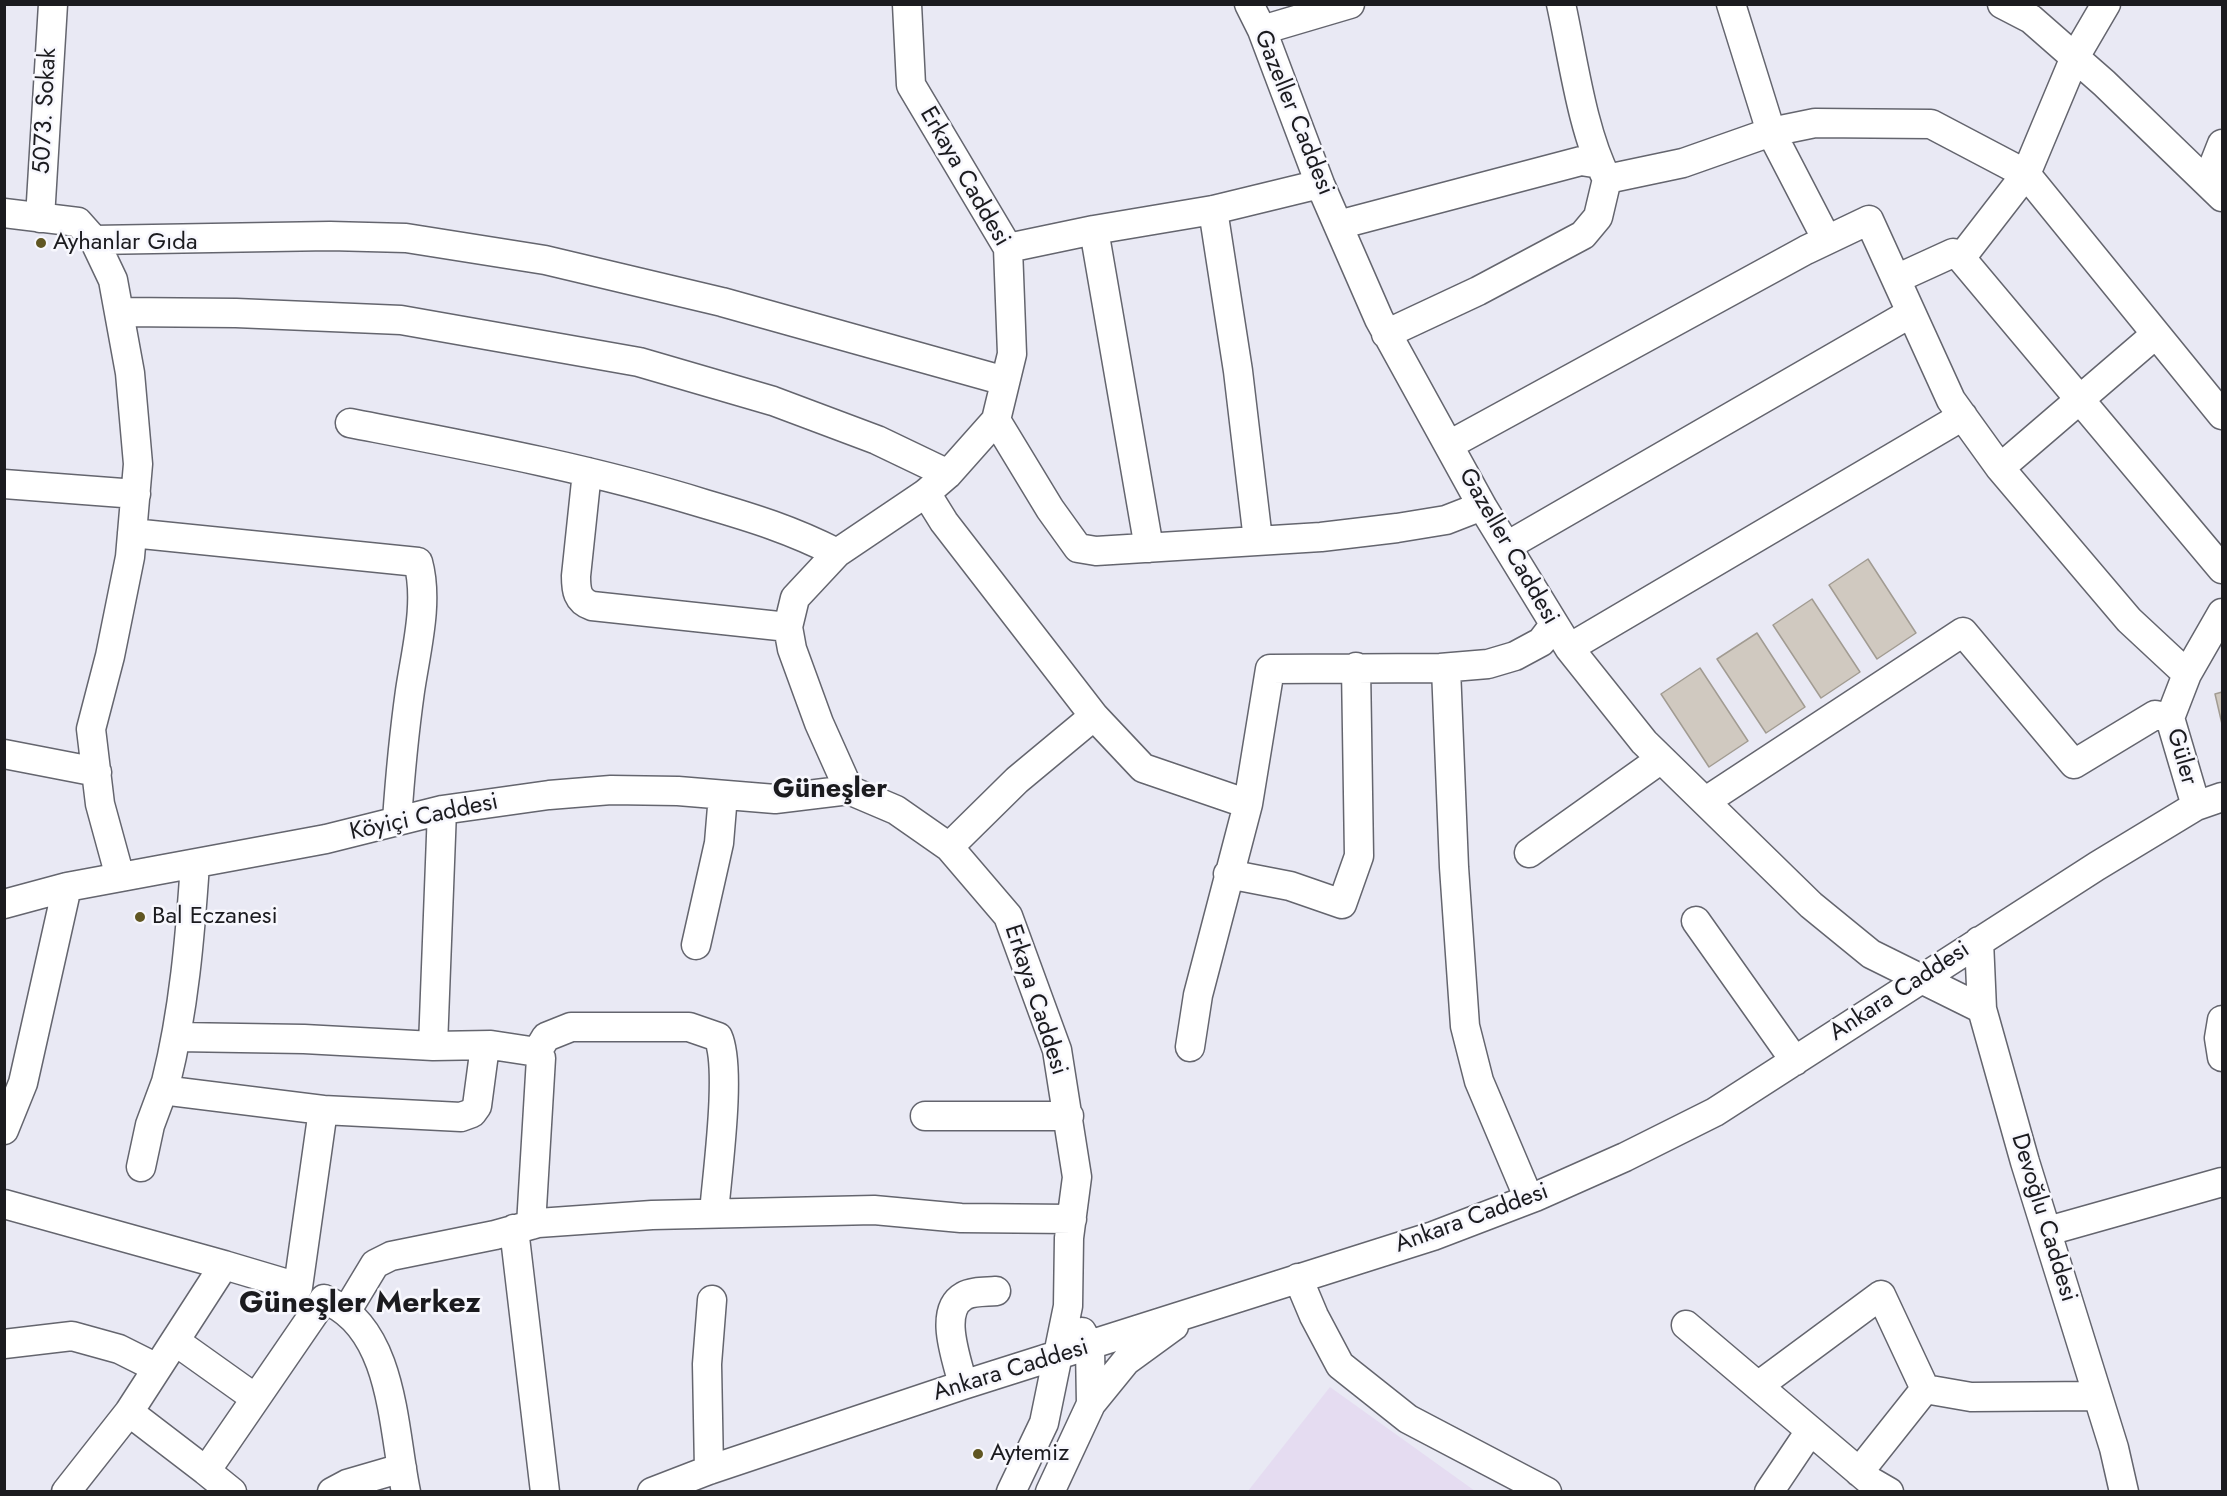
<!DOCTYPE html>
<html>
<head>
<meta charset="utf-8">
<style>
  body { margin:0 }
  #map { position:relative; width:2227px; height:1496px; overflow:hidden; background:#e9e9f4; font-family:Jost,sans-serif }
  canvas { display:block }
  .frame { position:absolute; inset:0; border:6px solid #1b1b1f; pointer-events:none }
</style>
</head>
<body>
<div id="map">
<canvas width="2227" height="1496"></canvas>
<div class="frame"></div>
</div>
<script>
const ctx = document.querySelector('canvas').getContext('2d');
ctx.lineJoin = 'round';
function paint(path, color) {
  ctx.fillStyle = color;
  ctx.fill(path, 'evenodd');
}
function strokePath(path, color, width, dash) {
  ctx.strokeStyle = color;
  ctx.lineWidth = width;
  ctx.lineCap = dash ? 'butt' : 'round';
  ctx.setLineDash(dash || []);
  ctx.stroke(path);
}
function drawText(font, color, halo, rows, align = 'center') {
  ctx.font = font + ' Jost,sans-serif';
  ctx.lineWidth = 5;
  ctx.setLineDash([]);
  ctx.textBaseline = 'middle';
  ctx.strokeStyle = halo;
  ctx.fillStyle = color;
  for (const [text, x, y, turn = 0] of rows) {
    ctx.save();
    ctx.translate(x, y);
    ctx.rotate((+turn || 0) * Math.PI / 180);
    ctx.textAlign = isNaN(turn) ? turn : align;
    if (halo) ctx.strokeText(text, 0, 0);
    ctx.fillText(text, 0, 0);
    ctx.restore();
  }
}
const education = new Path2D(`
  M 1330,1387 L 1475,1491 L 1248,1491 Z`);
const building = new Path2D(`
  M 1868,559 L 1916,633 L 1877,659 L 1829,585 Z
  M 1812,599 L 1860,672 L 1821,698 L 1773,625 Z
  M 1757,633 L 1805,707 L 1766,733 L 1717,659 Z
  M 1700,668 L 1748,741 L 1709,767 L 1661,694 Z
  M 2222,692 L 2222,724 L 2215,694 Z`);
const minor = new Path2D(`
  M 907,4 L 911,85 L 1008,248 L 1012,354 L 996,420 L 948,474 L 926,493 L 837,553 L 795,598 L 788,627 L 792,649 L 819,723 L 849,790 L 896,810 L 949,847 L 1008,916 L 1057,1050 L 1077,1177 L 1069,1238 L 1068,1306 L 1044,1423 L 1011,1492
  M 1249,4 L 1262,30 L 1320,184 L 1379,319 L 1482,506 L 1569,648 L 1644,742 L 1811,905 L 1871,954 L 1982,1009
  M 1731,4 L 1771,132 L 1827,240
  M 2002,4 L 2031,19 L 2104,83 L 2222,197
  M 1262,30 L 1350,4
  M 1607,179 L 1683,163 L 1771,132 L 1815,123 L 1931,124 L 2026,174 L 2222,415
  M 2207,182 L 2222,144
  M 1213,210 L 1238,371 L 1258,540
  M 4,213 L 78,222 L 94,240 L 113,280 L 130,373 L 138,464 L 130,557 L 110,656 L 91,729 L 100,804 L 120,877
  M 40,218 L 53,4
  M 1338,225 L 1581,161 L 1600,164
  M 1094,230 L 1213,210 L 1320,184
  M 94,240 L 330,236 L 406,238 L 545,260 L 722,302 L 1005,381
  M 1008,248 L 1094,230 L 1149,548
  M 1961,258 L 2026,174 L 2075,57 L 2106,4
  M 1896,279 L 1953,253 L 1961,258 L 2222,569
  M 121,312 L 236,313 L 401,320 L 639,362 L 773,401 L 877,440 L 948,474
  M 1386,334 L 1478,291 L 1583,235 L 1598,217 L 1607,179 C 1582,131 1573,58 1561,4
  M 996,420 L 1050,509 L 1078,548 L 1096,551 L 1321,537 L 1397,528 L 1446,520 L 1482,506
  M 350,423 C 469,446 589,468 705,504 C 753,518 792,530 837,553
  M 1449,445 L 1806,250 L 1869,220 L 1951,400 L 2000,468 L 2156,334
  M 2000,468 L 2129,620 L 2187,674
  M 587,472 L 576,576 C 576,590 577,601 592,606 L 788,627
  M 4,484 L 136,494
  M 926,493 L 944,522 L 1094,716 L 1017,780 L 949,847
  M 132,533 L 418,562 C 429,602 416,650 410,691 C 404,734 400,777 397,820
  M 1507,546 L 1911,313
  M 1569,648 L 1963,416
  M 1446,668 L 1454,867 L 1465,1026 L 1479,1081 L 1529,1199
  M 1094,716 L 1143,768 L 1248,804 L 1198,995 L 1190,1047
  M 4,754 L 97,772
  M 1706,801 L 1963,632 L 2074,764 L 2155,715 L 2170,718
  M 1248,804 L 1270,669 L 1440,668 L 1488,664 L 1515,656 L 1541,642 L 1554,625
  M 2196,806 L 2170,718 L 2187,674 L 2222,613
  M 442,810 L 433,1046 L 491,1045 L 537,1052 L 541,1058 L 531,1225
  M 1529,853 L 1661,759
  M 195,864 C 190,937 184,1010 166,1082 L 170,1091 L 323,1110 L 298,1287 L 224,1265
  M 1228,874 L 1290,886 L 1342,904 L 1359,856 L 1356,667
  M 4,904 L 67,887 L 326,839 L 442,810 L 549,795 L 611,790 L 678,791 L 775,799 L 849,790
  M 1696,921 L 1795,1061
  M 1979,941 L 1982,1009 L 2025,1162 L 2114,1448 L 2124,1492
  M 696,945 L 719,843 L 723,795
  M 2222,1020 L 2219,1038 L 2222,1057
  M 177,1037 L 304,1039 L 433,1046
  M 537,1052 L 546,1037 L 571,1027 L 689,1027 L 718,1037 C 732,1068 717,1174 714,1213
  M 323,1110 L 461,1117 L 472,1113 L 477,1106 L 485,1046
  M 925,1116 L 1069,1116
  M 4,1130 L 23,1083 L 67,887
  M 141,1167 L 150,1125 L 166,1082
  M 4,1204 L 224,1265 L 129,1412 L 66,1492
  M 514,1229 L 545,1492
  M 2048,1231 L 2222,1182
  M 1298,1278 L 1314,1316 L 1340,1365 L 1408,1419 L 1547,1492
  M 330,1302 C 394,1332 393,1430 406,1492
  M 346,1312 L 375,1264 L 391,1256 L 495,1235 L 538,1223 L 652,1215 L 874,1210 L 961,1218 L 1072,1219
  M 1686,1325 L 1870,1481 L 1889,1492
  M 175,1341 L 255,1398
  M 4,1344 L 72,1336 L 119,1349 L 157,1368
  M 963,1385 C 958,1362 937,1311 964,1296 C 972,1291 987,1292 996,1291
  M 1758,1386 L 1881,1295 L 1925,1389
  M 1925,1389 L 1971,1397 L 2096,1396
  M 1091,1404 L 1126,1361 L 1174,1326
  M 129,1412 L 206,1471 L 324,1299
  M 709,1470 L 707,1364 L 712,1300
  M 206,1471 L 232,1492
  M 1859,1472 L 1925,1389
  M 332,1492 L 347,1484 L 402,1468
  M 652,1492 L 709,1470 L 963,1385 L 1433,1236 L 1535,1197 L 1625,1157 L 1715,1112 L 2097,866 L 2196,806 L 2222,797
  M 1050,1492 L 1091,1404 L 1090,1347 L 1082,1332
  M 1769,1492 L 1810,1431`);
const markers = [
  [41,243,6,"#605622"],
  [140,917,6,"#605622"],
  [978,1454,6,"#605622"]
];
const streetNames = [
  ["5073. Sokak",46,111,-87],
  ["Gazeller Caddesi",1293,113,68],
  ["Erkaya Caddesi",964,177,60],
  ["Gazeller Caddesi",1508,547,60],
  ["Güler",2181,757,74],
  ["Köyiçi Caddesi",424,818,-12],
  ["Ankara Caddesi",1900,992,-33],
  ["Erkaya Caddesi",1035,1000,72],
  ["Devoğlu Caddesi",2043,1218,73],
  ["Ankara Caddesi",1472,1219,-20],
  ["Ankara Caddesi",1011,1371,-17]
];
const poiNames = [
  ["Ayhanlar Gıda",53,243],
  ["Bal Eczanesi",152,917],
  ["Aytemiz",990,1454]
];
const quarterNames = [
  ["Güneşler",830,790]
];
const districtNames = [
  ["Güneşler Merkez",360,1305]
];
paint(education, '#e5dcf1');
paint(building, '#d0c9c0');
strokePath(building, '#a19b92', 1.5);
strokePath(minor, '#64656e', 31);
strokePath(minor, '#fff', 28);
for (const [x, y, r, color] of markers) {
  const dot = new Path2D();
  dot.arc(x, y, r, 0, 2 * Math.PI);
  ctx.fillStyle = color;
  ctx.fill(dot);
  strokePath(dot, '#f7f7fd', 2);
}
drawText('24px', '#1b1b1f', '#f7f7fd', streetNames);
drawText('24px', '#1b1b1f', '#f7f7fd', poiNames, 'left');
drawText('bold 27px', '#1b1b1f', '#f7f7fd', quarterNames);
drawText('bold 30px', '#1b1b1f', '#f7f7fd', districtNames);
</script>
</body>
</html>
